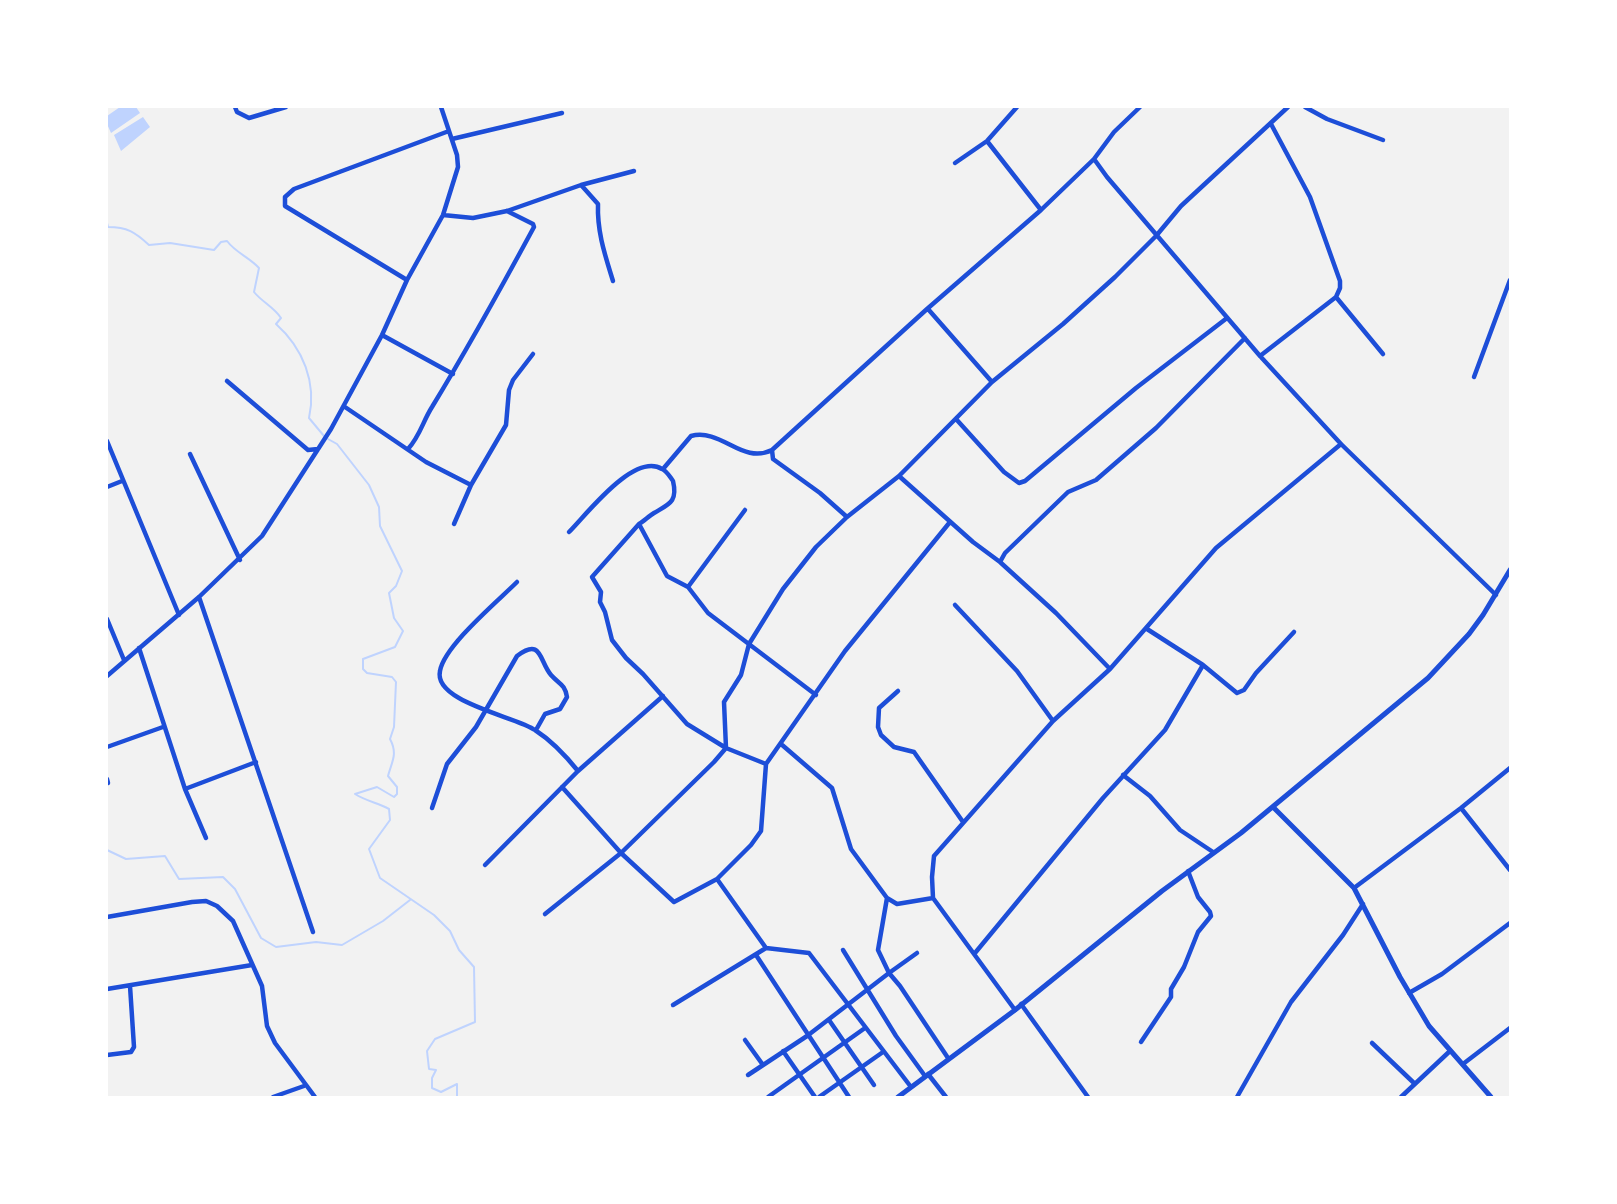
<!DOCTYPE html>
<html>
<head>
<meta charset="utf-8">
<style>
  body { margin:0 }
  #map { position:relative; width:1617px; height:1204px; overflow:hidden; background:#f2f2f2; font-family:"Noto Sans",sans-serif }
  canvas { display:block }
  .frame { position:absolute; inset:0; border:108px solid #fff; pointer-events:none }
</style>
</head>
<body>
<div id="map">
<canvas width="1617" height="1204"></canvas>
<div class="frame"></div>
</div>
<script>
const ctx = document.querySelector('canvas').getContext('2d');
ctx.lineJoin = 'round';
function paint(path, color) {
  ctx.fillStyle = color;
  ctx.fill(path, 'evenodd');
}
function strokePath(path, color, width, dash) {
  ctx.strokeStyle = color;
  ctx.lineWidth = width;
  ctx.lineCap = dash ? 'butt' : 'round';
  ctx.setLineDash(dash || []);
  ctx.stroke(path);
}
const water = new Path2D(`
  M 120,107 L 136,107 L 140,113 L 111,133 L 107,124 L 107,116 Z
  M 143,117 L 150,127 L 121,151 L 114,135 Z`);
const stream = new Path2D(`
  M 107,223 L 108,227 C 127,227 135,232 149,245 L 170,243 L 214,250 L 221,242 L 227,241 C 236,253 249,257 259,268 L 254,292 C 262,302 274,307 281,318 L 276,324 C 303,348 317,383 309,418 L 324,436
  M 328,439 L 337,444 L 369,485 L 379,507 L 380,526 L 402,571 L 396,586 L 389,593 L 394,618 L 403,631 L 395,647 L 363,659 L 363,669 L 367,673 L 392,677 L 396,682 L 394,727 L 390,739 C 398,754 392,761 388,776 L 397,787 L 397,794 L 394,797 L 377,787 L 355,794 C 366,801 378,803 389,809 L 390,820 L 369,849 L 380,878 L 434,915 L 450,931 L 459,950 L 474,967 L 475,1022 L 435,1039 L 427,1051 L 429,1069 L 436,1070 L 432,1078 L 432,1088 L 441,1092 L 457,1084 L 457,1097
  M 107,850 L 126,859 L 165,856 L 179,879 L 223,877 L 235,889 L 261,938 L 276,947 L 316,942 L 342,945 L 383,921 L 410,900`);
const minor = new Path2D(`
  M 235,107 L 237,112 L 249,118 L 286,107
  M 1140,107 L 1114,132 L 1094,159 L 1107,177 L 1260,356 L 1341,444 L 1496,595
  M 1305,107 L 1327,119 L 1383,140
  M 452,139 L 562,113
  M 987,141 L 1041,210
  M 955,163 L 987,141 L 1017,107
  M 582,186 L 598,204 C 597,232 605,255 613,281
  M 443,215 L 473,218 L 507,211 L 581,185 L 634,171
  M 407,280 L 285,206 L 285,197 L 294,189 L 449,131
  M 1336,297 L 1383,354
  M 928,309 L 992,382
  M 382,335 L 453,374
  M 1260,356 L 1336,297 L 1340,288 L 1340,281 L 1310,197 L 1271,124
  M 1474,377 L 1510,280
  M 227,381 L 308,450 L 318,449
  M 345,407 L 426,462 L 471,485 L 454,524
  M 956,419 L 1004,472 L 1019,483 L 1025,481 L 1136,388 L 1227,318
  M 107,441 L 179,615
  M 408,449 C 420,436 423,421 432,407 C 468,348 501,288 534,227 L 533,224 L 507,211
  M 772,450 L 773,459 L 820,493 L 847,517
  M 190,454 L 240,560
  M 663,469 L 691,436 C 722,428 742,465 772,450 L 927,309 L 1041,210 L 1094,159
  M 899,476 L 973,542 L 1000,562 L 1056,613 L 1110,669
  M 471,485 L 506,425 L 509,390 L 513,380 L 533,354
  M 107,487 L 122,481
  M 639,524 L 592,577 L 601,592 L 600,602 L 605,612 L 612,640 L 626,658 L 643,674 L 687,724 L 726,748 L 766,764
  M 569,532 C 587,514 634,452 662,469 C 667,471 670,477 673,481 C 678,502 669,504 654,513 C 649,516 644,521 639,524 L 667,576 L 688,587 L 708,613 L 816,695
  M 1000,562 L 1005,553 L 1068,492 L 1096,480 L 1156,428 L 1245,338
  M 688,587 L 745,510
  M 199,597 L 313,932
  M 955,605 L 1017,671 L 1053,721
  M 107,619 L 124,660
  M 1147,629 L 1203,665 L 1237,693 L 1244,690 L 1256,673 L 1294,632
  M 139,648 L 185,789 L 206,838
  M 107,676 L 199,597 L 262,536 L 331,429 L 382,335 L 407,280 L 443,215 L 458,167 L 457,155 L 441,107
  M 898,691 L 879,708 L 878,727 L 881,735 L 894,747 L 914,752 L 963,822
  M 781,744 L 832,788 L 851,849 L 887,898 L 897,904 L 933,898
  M 107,747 L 163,727
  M 578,771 L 663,696
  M 1123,775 L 1150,796 L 1180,830 L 1213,852
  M 107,779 L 108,783
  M 562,787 L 621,853 L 674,902 L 717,879 L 751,845 L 761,831 L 766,764 L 845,651 L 950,522
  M 185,789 L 256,762
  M 432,808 L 447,764 L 476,727 L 517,656 C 542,637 539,661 551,675 C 559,684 565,684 567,697 L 560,709 L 545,714 L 536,730
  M 1461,808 L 1510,870
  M 485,865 L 578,771 C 566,756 552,741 535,730 C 517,717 433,702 440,671 C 444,646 498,601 517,582
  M 1354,888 L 1461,808 L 1510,768
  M 887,898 L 878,950 L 889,973 L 917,953
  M 545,914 L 621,853 L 714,762 L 726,748 L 724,702 L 741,675 L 749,644 L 783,589 L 816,547 L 847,517 L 899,476 L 992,382 L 1063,324 L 1115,277 L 1156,236 L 1181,206 L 1288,107
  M 107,917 L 192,902 L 206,901 L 217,906 L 233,921 L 262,986 L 267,1026 L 275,1043 L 315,1097
  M 766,948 L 809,953 L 911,1087
  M 843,950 L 896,1036 L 925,1076
  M 975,953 L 1103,798 L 1165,730 L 1203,665
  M 756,955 L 849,1097
  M 107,989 L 252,965
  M 1409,993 L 1442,974 L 1510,923
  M 1021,1004 L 1088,1097
  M 673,1005 L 766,948 L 717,879
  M 1015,1010 L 933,898 L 932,877 L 934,856 L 1053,721 L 1110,669 L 1216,548 L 1341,444
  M 829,1020 L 874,1085
  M 745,1040 L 763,1065
  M 1141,1042 L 1171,997 L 1171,989 L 1184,967 L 1198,932 L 1211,916 L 1210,912 L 1198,897 L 1188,871
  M 1372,1043 L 1415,1084
  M 783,1051 L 815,1097
  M 107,1055 L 131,1052 L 134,1047 L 130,986
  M 1463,1064 L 1510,1028
  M 928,1074 L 946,1097
  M 748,1075 L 807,1036 L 889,973 L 900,986 L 948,1058
  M 273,1097 L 304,1086
  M 768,1097 L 865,1028
  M 819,1097 L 883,1052
  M 1237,1097 L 1291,1002 L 1343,935 L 1363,904
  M 1401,1097 L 1450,1051`);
const tertiary = new Path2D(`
  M 1273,807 L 1354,888 L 1400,977 L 1429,1026 L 1491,1097
  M 898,1097 L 1015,1010 L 1162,891 L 1241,833 L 1428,678 L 1469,634 L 1483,615 L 1510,570`);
paint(water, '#bfd3fe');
strokePath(stream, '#bfd3fe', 2);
strokePath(minor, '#1d4ed8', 4.5);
strokePath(tertiary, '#1d4ed8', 5);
</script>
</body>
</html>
